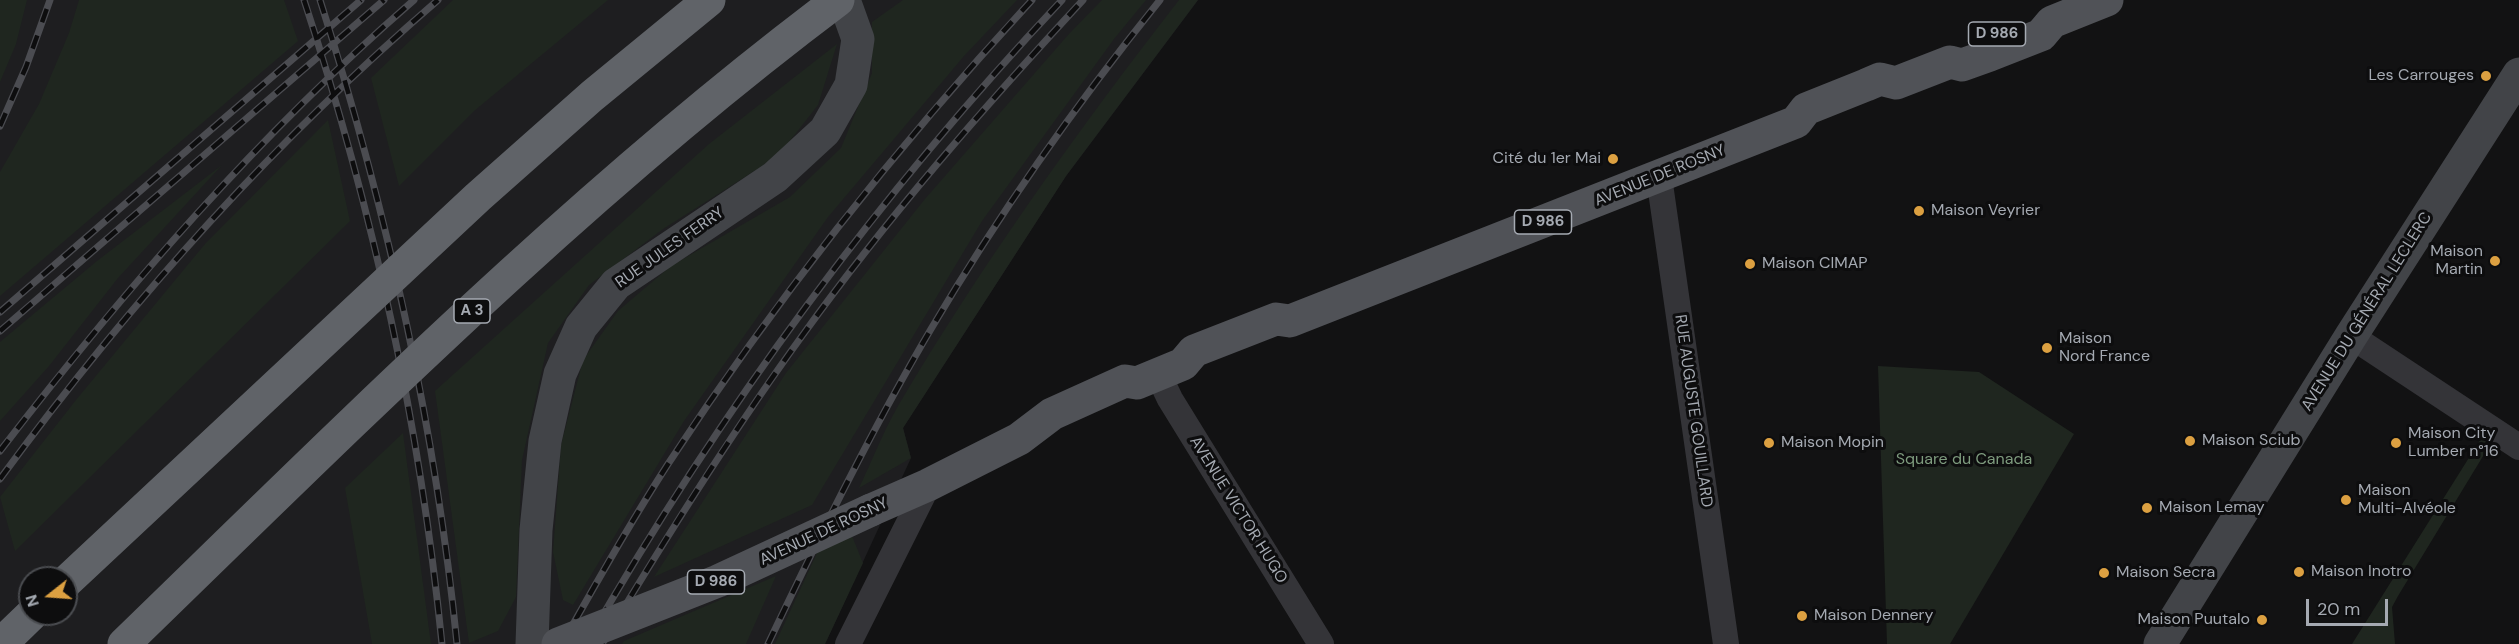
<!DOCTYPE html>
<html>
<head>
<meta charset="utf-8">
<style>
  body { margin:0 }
  #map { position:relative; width:2519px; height:644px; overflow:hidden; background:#121213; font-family:"DM Sans",sans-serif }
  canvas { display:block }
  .north { position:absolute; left:18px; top:566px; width:60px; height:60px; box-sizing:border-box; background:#0d0d0e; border:2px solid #4a4c50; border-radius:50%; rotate:253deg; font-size:16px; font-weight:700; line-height:24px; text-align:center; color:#a5aab2 }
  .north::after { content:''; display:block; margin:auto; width:21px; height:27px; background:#dca041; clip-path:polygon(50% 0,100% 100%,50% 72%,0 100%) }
  .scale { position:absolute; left:2306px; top:599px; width:82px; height:27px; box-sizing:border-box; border:3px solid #a5aab2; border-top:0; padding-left:8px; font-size:18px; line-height:21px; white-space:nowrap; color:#a5aab2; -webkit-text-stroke:4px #0d0d0e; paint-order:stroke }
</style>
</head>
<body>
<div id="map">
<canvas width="2519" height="644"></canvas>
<div class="north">N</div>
<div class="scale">20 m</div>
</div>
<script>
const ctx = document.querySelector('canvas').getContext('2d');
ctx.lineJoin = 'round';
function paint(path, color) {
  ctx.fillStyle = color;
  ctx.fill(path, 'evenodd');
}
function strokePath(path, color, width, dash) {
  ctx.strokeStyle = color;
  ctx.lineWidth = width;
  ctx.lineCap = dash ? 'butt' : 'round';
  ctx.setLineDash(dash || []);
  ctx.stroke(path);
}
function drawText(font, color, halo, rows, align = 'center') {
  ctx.font = font + ' "DM Sans",sans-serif';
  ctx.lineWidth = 6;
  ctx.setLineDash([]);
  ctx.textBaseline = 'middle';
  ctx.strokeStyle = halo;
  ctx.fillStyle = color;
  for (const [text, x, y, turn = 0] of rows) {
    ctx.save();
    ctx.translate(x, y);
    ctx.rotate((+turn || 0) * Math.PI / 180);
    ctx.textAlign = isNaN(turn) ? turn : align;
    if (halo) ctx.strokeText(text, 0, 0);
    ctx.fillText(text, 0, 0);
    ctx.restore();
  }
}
const built = new Path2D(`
  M 0,0 L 1198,0 L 1066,176 L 903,428 L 911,458 L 825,644 L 0,644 ZM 30,578 L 66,578 L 66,614 L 30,614 Z`);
const green = new Path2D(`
  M 0,0 L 27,0 L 16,44 L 0,82 Z
  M 79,0 L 284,0 L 298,41 L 0,296 L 0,172 L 39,104 L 69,33 Z
  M 453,0 L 608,0 L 474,111 L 399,186 L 371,78 Z
  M 903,0 L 1017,0 L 964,56 L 828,217 L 684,421 L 573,605 L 563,600 L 553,552 L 561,445 L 583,360 L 618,311 L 671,266 L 790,197 L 841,148 L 872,73 L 872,22 Z
  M 1102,0 L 1146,0 L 1114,39 L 982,221 L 812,505 L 654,577 L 786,373 L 925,199 L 1068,35 Z
  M 1179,0 L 1198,0 L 1066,176 L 903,428 L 911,458 L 859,488 C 872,461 883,432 898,406 C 982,264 1078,130 1179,0 Z
  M 837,44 L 818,105 L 778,156 L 663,229 L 589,285 L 548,343 L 522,460 L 516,597 L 498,631 L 469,643 L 435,391 L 709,144 Z
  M 328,120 L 350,221 L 15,551 L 0,497 L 76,400 L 205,244 Z
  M 222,165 L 118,278 L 49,366 L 0,421 L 0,342 L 97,261 Z
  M 1878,366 L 1979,372 L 2074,434 L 1950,644 L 1887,644 Z
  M 403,433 L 431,644 L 372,644 L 345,488 Z
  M 2482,437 L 2491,443 L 2398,596 L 2392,607 L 2395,644 L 2352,644 Z
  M 852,536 L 863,563 L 825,644 L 775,644 L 817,553 Z
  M 776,576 L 746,644 L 622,644 L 624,641 Z`);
const street = new Path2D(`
  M 1659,177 L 1726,644
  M 2351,336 L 2519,447
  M 1158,374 L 1170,399 L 1321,644
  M 848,644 L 928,485`);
const secondary = new Path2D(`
  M 532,644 L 536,530 L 545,441 L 560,374 L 581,327 L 616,284 L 775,177 L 825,131 L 851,85 L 858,39 L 844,0
  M 2160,644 L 2351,336 L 2519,74`);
const primary = new Path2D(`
  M 871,510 L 928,485 L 1019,439 L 1052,414 L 1125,381 L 1137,383 L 1183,364 L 1194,351 L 1276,319 L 1290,321 L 1796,122 L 1806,109 L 1866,85 L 1880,79 L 1896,83 L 1950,62 L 1962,65 L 1990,55 L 2041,35 L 2052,22 L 2107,0`);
const highway = new Path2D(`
  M 1,644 L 32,614`);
const rail = new Path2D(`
  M 304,0 C 373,209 420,425 442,644
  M 320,0 C 387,210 435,424 457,644
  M 0,126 L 26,67 L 50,0
  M 0,312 L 361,0
  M 0,331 L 384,0
  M 0,451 C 125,289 259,134 414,0
  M 0,479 C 128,304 273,142 438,0
  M 562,644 C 596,583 630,523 668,464 C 776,299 898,145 1032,0
  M 586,644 C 719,412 878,195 1062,0
  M 602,644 C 665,539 730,435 802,336 C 887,218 984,107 1083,0
  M 768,644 C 819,537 871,431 931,329 C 999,214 1076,104 1160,0`);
const primaryBridge = new Path2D(`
  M 558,644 L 718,581 L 871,510`);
const highwayBridge = new Path2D(`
  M 66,582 L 478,197 L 592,96 L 709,0
  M 124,644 C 354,421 582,192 838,0`);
const markers = [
  [2486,76,6,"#dca041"],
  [1613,159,6,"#dca041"],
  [1919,211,6,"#dca041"],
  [2495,261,6,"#dca041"],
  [1750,264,6,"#dca041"],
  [2047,348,6,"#dca041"],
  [2190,441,6,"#dca041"],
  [1769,443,6,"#dca041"],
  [2396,443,6,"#dca041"],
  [2346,500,6,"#dca041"],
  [2147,508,6,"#dca041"],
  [2299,572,6,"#dca041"],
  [2104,573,6,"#dca041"],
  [1802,616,6,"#dca041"],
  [2262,620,6,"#dca041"]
];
const shields = [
  [1997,34,57],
  [1543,222,57],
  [472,311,36],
  [716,582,57]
];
const shieldNames = [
  ["D 986",1997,34],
  ["D 986",1543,222],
  ["A 3",472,311],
  ["D 986",716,582]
];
const poiNames = [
  ["Les Carrouges",2474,76,"right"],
  ["Cité du 1er Mai",1601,159,"right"],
  ["Maison Veyrier",1931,211],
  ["Maison",2483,252,"right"],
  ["Martin",2483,270,"right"],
  ["Maison CIMAP",1762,264],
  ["Maison",2059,339],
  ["Nord France",2059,357],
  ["Maison City",2408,434],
  ["Lumber n°16",2408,452],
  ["Maison Sciub",2202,441],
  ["Maison Mopin",1781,443],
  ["Maison",2358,491],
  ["Multi-Alvéole",2358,509],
  ["Maison Lemay",2159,508],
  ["Maison Inotro",2311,572],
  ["Maison Secra",2116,573],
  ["Maison Dennery",1814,616],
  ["Maison Puutalo",2250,620,"right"]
];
const streetNames = [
  ["AVENUE DE ROSNY",1660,176,-22],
  ["RUE JULES FERRY",670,248,-35],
  ["AVENUE DU GÉNÉRAL LECLERC",2367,312,-58],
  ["RUE AUGUSTE GOUILLARD",1693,411,82],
  ["AVENUE VICTOR HUGO",1238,510,58],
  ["AVENUE DE ROSNY",824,532,-25]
];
const parkNames = [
  ["Square du Canada",1964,460]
];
paint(built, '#1e1e20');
paint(green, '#1f261f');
strokePath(street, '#343438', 26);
strokePath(secondary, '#424448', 33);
strokePath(primary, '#505257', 33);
strokePath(highway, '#606368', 33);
strokePath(rail, '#4b4c51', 7);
strokePath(rail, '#0d0d0e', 4.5, [14]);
strokePath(primaryBridge, '#505257', 33);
strokePath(highwayBridge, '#606368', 33);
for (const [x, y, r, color] of markers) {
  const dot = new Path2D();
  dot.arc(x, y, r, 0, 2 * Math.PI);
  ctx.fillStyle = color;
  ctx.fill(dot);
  strokePath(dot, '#0d0d0e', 2);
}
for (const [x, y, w] of shields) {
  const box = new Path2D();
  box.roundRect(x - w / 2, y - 12, w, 24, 4.5);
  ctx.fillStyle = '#0d0d0e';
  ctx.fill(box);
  strokePath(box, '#a5aab2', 1.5);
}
drawText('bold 15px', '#a5aab2', null, shieldNames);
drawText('16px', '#a5aab2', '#0d0d0e', poiNames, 'left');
drawText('16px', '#a5aab2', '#0d0d0e', streetNames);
drawText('16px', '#7e9b7e', '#0d0d0e', parkNames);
</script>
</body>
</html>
